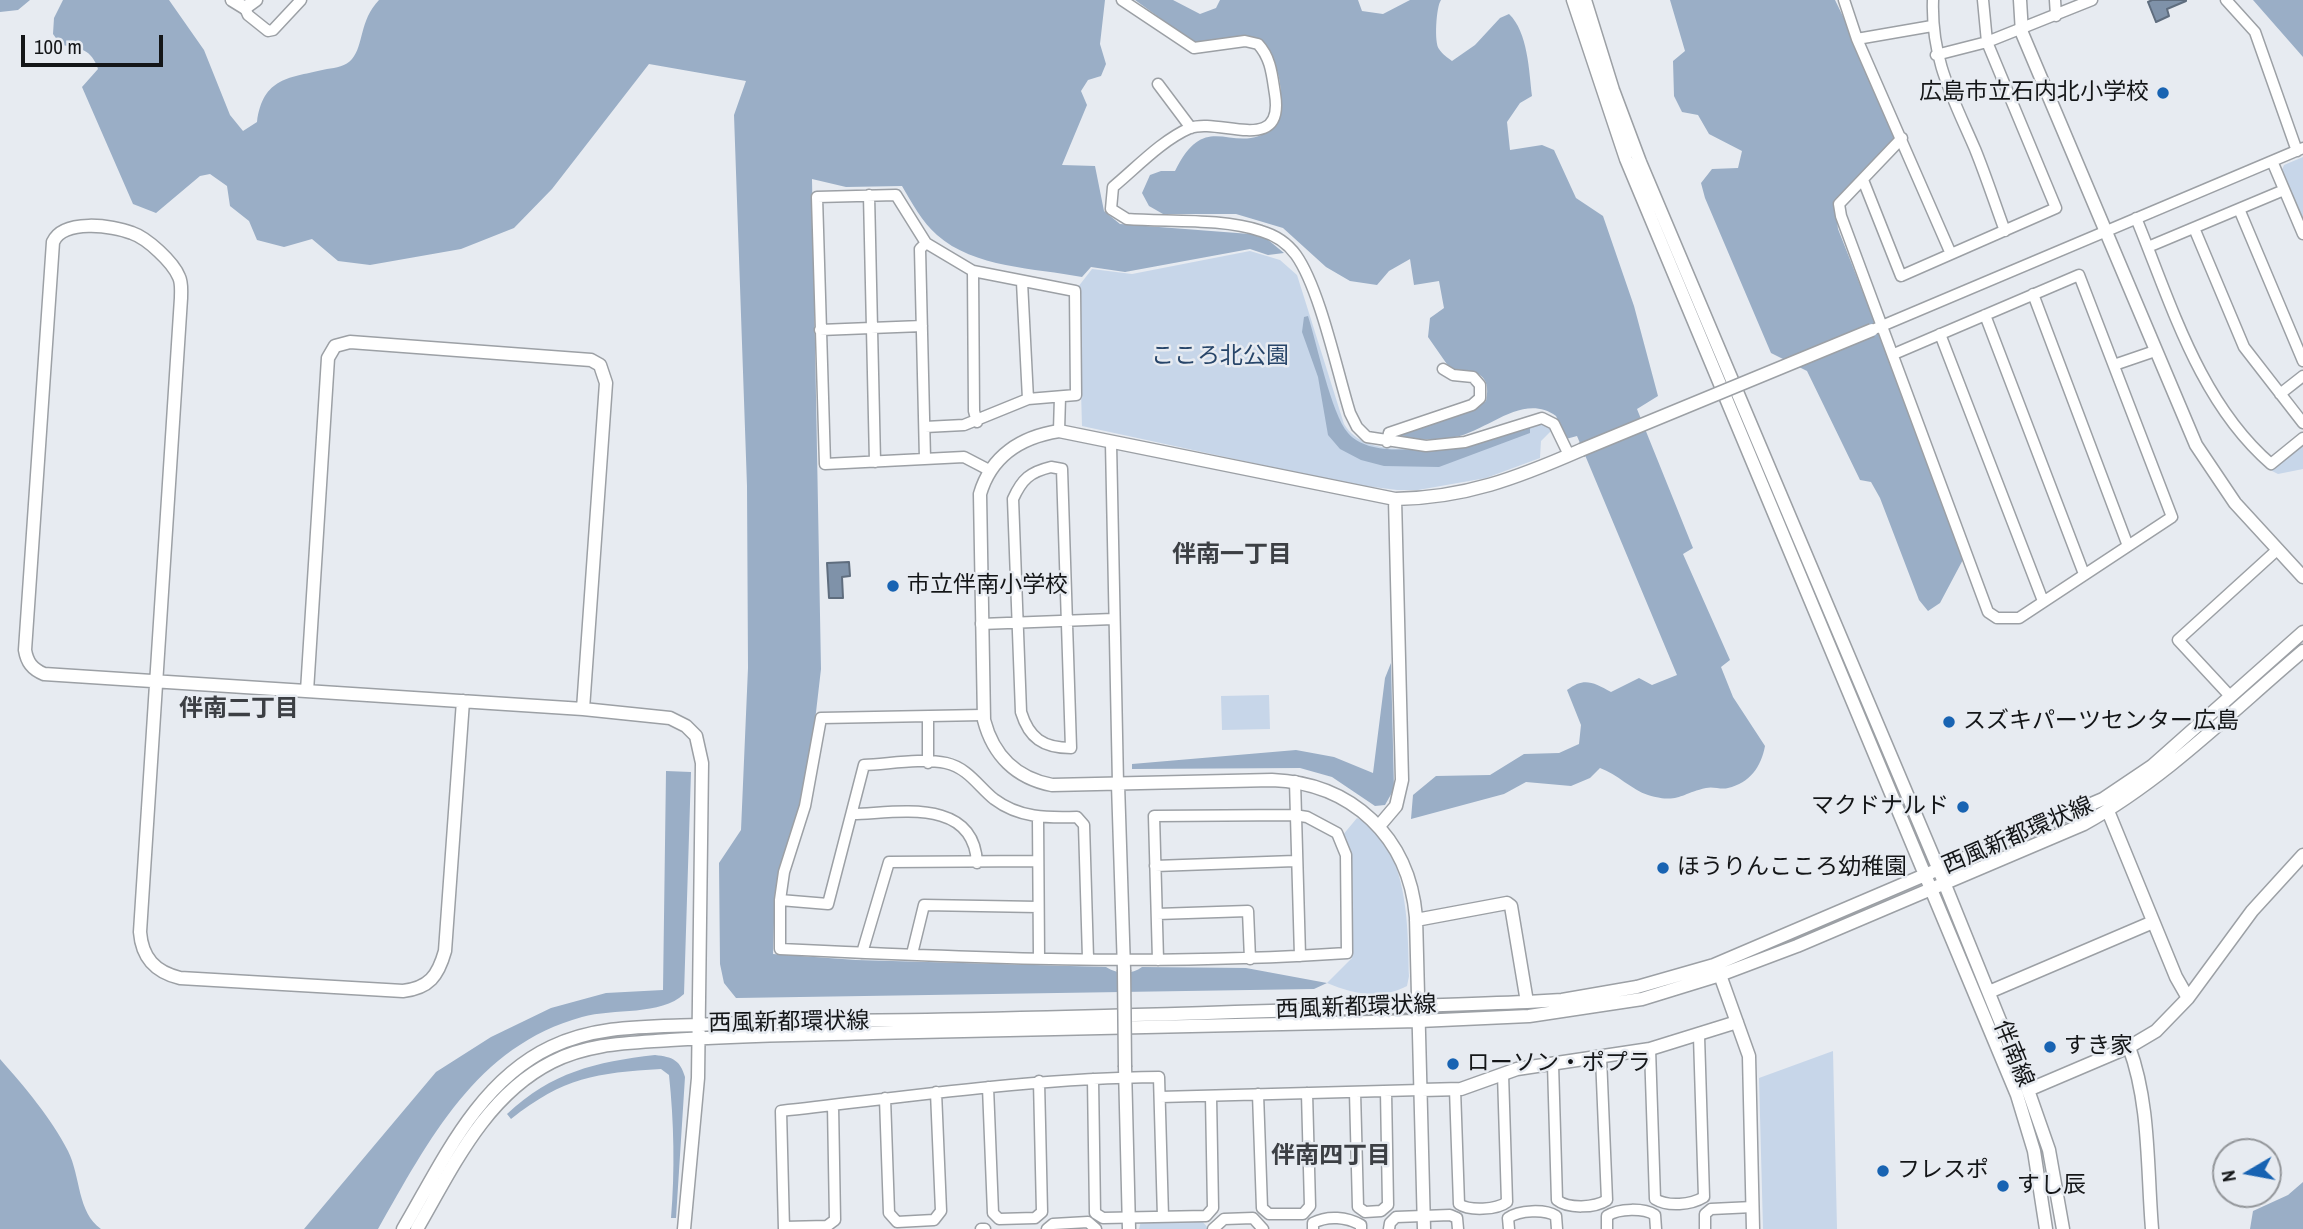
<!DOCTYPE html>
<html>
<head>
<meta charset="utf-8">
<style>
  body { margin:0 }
  #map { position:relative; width:2303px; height:1229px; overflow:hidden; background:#e7ebf1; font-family:"Archivo Narrow",sans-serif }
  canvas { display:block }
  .north { position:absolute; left:2212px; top:1138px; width:70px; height:70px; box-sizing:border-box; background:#e7ebf1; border:2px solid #93969a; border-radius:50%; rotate:260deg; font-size:19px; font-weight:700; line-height:28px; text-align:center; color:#141618 }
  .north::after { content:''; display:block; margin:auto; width:24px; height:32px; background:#1863b2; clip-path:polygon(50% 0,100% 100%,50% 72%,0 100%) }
  .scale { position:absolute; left:21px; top:35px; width:142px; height:32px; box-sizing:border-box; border:4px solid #141618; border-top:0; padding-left:9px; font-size:21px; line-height:24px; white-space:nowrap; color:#141618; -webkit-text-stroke:5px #e7ebf1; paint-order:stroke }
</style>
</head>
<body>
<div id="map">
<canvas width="2303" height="1229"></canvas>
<div class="north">N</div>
<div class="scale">100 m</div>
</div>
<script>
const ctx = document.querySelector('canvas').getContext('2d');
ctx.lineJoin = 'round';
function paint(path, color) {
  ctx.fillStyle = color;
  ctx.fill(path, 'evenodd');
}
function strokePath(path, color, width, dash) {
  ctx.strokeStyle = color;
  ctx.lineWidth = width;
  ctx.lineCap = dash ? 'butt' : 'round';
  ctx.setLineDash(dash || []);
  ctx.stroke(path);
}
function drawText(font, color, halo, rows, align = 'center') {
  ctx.font = font + ' "Archivo Narrow","Noto Sans JP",sans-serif';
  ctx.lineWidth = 5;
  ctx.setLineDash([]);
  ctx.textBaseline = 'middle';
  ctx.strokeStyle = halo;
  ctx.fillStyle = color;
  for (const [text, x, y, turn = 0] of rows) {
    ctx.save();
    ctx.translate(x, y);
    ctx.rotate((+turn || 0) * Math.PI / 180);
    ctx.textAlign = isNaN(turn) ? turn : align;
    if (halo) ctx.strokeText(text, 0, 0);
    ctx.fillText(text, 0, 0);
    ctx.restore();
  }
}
const green = new Path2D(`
  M 2303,157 L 2303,223 L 2281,172 L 2284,165 Z
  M 1250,251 L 1280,260 L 1297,275 L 1344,424 C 1375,476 1495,432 1541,421 L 1553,429 L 1541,441 L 1540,458 L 1486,478 L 1418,490 L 1397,490 L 1350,484 L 1082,426 L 1078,287 L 1092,269 L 1132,274 Z
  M 2303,444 L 2303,469 L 2278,474 L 2270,470 Z
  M 1269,695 L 1270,729 L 1222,730 L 1221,696 Z
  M 1357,818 C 1409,843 1408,928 1409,976 L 1407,986 C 1380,1000 1353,994 1327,983 L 1352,958 L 1348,852 L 1342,836 Z
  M 1833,1051 L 1837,1229 L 1763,1229 L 1759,1078 Z
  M 1141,1221 L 1202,1221 L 1209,1229 L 1139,1229 Z`);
const forest = new Path2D(`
  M 0,0 L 30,0 L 18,10 L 0,12 Z
  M 63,0 L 169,0 L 204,50 L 230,115 L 243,131 L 257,122 C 263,77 289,78 327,69 C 336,68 346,66 352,59 C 364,45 359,21 379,0 L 1105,0 L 1100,44 L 1106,64 L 1101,76 L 1088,80 L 1081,91 L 1087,105 L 1062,165 L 1095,166 L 1104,211 L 1120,224 L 1250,234 L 1267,239 L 1284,253 L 1268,255 L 1250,249 L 1125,272 L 1091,267 L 1082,277 C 1035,268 974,268 937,235 C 922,222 912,203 902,186 L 846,187 L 812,179 L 821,669 L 813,738 L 799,807 L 775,891 L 773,954 L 856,960 L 1106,967 C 1117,974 1132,975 1142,967 L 1246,968 L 1327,983 L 1314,989 L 736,998 L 724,983 L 720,964 L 719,863 L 741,830 L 748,668 L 747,486 L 734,115 L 746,81 L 649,64 L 552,189 L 514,228 L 461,249 L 370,265 L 338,261 L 312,239 L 284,247 L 257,240 L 249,221 L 230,206 L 227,186 L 210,174 L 200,176 L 156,213 L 133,204 L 82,87 L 98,69 C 92,50 80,47 61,45 L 53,34 L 54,18 Z
  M 1135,0 L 1173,0 L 1200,14 L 1216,8 L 1220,0 L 1358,0 L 1362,11 L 1383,14 L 1410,0 L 1441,0 C 1436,7 1434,43 1439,49 C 1442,54 1448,58 1452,61 L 1475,45 L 1500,18 L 1509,14 C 1528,32 1529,71 1532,96 L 1520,103 L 1507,122 L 1510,150 L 1542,145 L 1554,150 L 1576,198 L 1603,216 L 1634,306 L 1658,396 L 1637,409 L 1693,548 L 1683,554 L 1730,660 L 1721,667 L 1733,697 L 1765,746 C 1761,767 1750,783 1728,788 C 1721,790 1713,786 1706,788 C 1679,794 1679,804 1648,795 C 1632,790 1617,774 1600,768 L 1590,778 L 1571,786 L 1526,782 L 1504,794 L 1411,819 L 1413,795 L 1436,776 L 1490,775 L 1524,754 L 1559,753 L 1579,744 L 1581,725 L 1567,690 C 1584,677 1593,682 1611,692 L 1639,678 L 1652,685 L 1677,675 L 1577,436 L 1566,439 L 1556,416 C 1523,392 1488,431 1455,437 C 1437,440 1418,440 1400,439 L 1399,434 L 1408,430 L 1474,410 L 1486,401 C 1492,373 1475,370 1451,370 L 1428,337 L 1430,318 L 1444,308 L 1439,281 L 1414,285 L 1410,259 L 1389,271 L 1377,285 L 1350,281 L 1326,267 L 1283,228 L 1236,214 L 1163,214 L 1149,206 L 1142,193 L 1150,175 L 1161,171 L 1175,171 C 1208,104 1234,161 1276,126 C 1286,100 1281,64 1262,43 L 1193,42 Z
  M 1670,0 L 1835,0 L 1900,133 L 1835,205 L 1838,229 L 1966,554 L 1940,603 L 1928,611 L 1919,600 L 1880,498 L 1871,482 L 1860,480 L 1807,371 L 1771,353 L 1705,198 L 1701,183 L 1712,169 L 1738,168 L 1742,151 L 1709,134 L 1698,115 L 1682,112 L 1674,96 L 1673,61 L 1685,51 Z
  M 2253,0 L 2303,0 L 2303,57 Z
  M 1308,316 C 1317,344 1331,413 1348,433 C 1379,470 1490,435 1530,425 L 1530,433 L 1439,467 L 1384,466 L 1361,460 L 1340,449 L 1328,435 L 1318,377 L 1302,332 L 1304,317 Z
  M 1391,663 L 1394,789 L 1385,805 L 1375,806 L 1332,777 L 1300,768 L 1132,769 L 1132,764 L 1296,750 L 1334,757 L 1373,773 L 1385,678 Z
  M 666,771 L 691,772 L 684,994 C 661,1016 614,1008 582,1017 C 476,1046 429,1140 378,1229 L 304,1229 L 436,1072 L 491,1037 L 551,1008 L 606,993 L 663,990 Z
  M 655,1055 C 673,1057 680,1060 685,1077 L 676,1218 L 671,1218 C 675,1171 674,1122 669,1075 L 661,1069 C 596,1073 564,1077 511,1119 L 507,1114 C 552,1072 595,1062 655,1055 Z
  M 0,1059 C 24,1086 52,1119 68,1151 C 81,1177 77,1212 101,1229 L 0,1229 Z
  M 2303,1182 L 2303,1229 L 2250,1229 L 2253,1211 L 2288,1195 Z`);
const water = new Path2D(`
  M 2152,0 L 2186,0 L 2186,1 L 2167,9 L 2169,16 L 2156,22 L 2148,2 Z
  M 849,562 L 850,576 L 842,577 L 843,598 L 829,598 L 827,563 Z`);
const minor = new Path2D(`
  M 1122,0 L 1194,48 L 1245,41 L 1258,44 C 1271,58 1272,75 1275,94 C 1285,156 1219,117 1190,128 C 1162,140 1136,168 1113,187 L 1111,209 L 1127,219 C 1168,222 1223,218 1261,231 C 1275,235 1288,244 1296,255 C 1320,289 1337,371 1350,413 L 1357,427 L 1367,437 L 1426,446 L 1465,442 L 1542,418 L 1554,424 L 1569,455
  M 1844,0 L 1857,39 L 1951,254
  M 1933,0 C 1931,59 1952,96 1975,149 C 1986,176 1995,204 2005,231
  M 2055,0 L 2056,16
  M 2226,0 L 2255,32 L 2297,151
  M 245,8 L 248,15 L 268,31 L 273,30 L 301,0
  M 1857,39 L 1932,26
  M 1936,55 L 1987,42 L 2092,0
  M 1158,84 L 1191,128
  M 2272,161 L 2303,234
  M 1863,180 L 1901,276 L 2056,208 L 1987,42 L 1983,0
  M 869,195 L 875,462
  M 2239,209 L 2303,361
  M 2136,218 C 2171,303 2199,402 2271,464 L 2303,438
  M 2194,228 L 2244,347 L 2303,423
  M 2148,247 L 2284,190
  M 973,271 L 974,411 L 977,422
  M 1022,282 L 1028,399
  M 2033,294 L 2128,546
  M 1985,315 L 2084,574
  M 1877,328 L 2303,148
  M 820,330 L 922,326
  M 1940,334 L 2043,601
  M 1894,354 L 2079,275 L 2172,517 L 2019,618 L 1997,618 L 1988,612 L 1841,216 L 1839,204 L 1902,138
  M 2114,365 L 2155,351
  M 2280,394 L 2303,376
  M 925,427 L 964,425 L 1028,399 L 1076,395 L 1075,291 L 973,271 L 926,243 L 896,195 L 817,197 L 825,464 L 964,457 L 989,470
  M 1059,431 L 1060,397
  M 1387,442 L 1389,433 L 1472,405 L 1480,398 L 1480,385 L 1473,377 L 1453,375 L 1443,369
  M 1111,443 L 1118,784
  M 925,459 L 920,249 L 926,243
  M 1051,467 L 1062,469 L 1071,748 C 1043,748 1029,738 1021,712 L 1013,499 C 1022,479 1030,472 1051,467 Z
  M 981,624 L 1113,619
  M 2230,696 L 2178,640 L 2277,550
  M 983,715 L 821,718 L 805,806 L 784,872 L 780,900 L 780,949 C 969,958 1158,966 1347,953 L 1346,855 L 1337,833 L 1307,817 L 1294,815 L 1154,816 L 1158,960
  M 928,763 L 928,717
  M 1295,781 L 1300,956
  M 853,814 C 898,813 974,797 977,863
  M 1038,818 L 1039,957
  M 1155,866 L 1295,861
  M 780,900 L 828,904 L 864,765 C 889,764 921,758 946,763 C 968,768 978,786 994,799 C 1019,818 1047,818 1077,817 L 1084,825 L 1088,958
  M 1157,914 L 1248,911 L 1250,959
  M 862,953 L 889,862 L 1038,861
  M 912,954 L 924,905 L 1038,907
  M 1650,1049 L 1655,1199 C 1668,1207 1691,1205 1704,1197 L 1699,1036
  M 1553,1064 L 1557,1200 C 1568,1209 1595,1208 1607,1200 L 1601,1057
  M 1093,1079 L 1095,1213 L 1103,1218 L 1206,1216 L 1213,1208 L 1211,1096
  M 988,1087 L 993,1213 L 999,1219 L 1035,1218 L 1042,1212 L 1039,1081
  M 1455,1089 L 1459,1204 C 1469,1211 1497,1210 1507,1202 L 1503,1074
  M 1355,1092 L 1358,1207 L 1365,1212 L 1381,1211 L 1388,1205 L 1386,1091
  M 1258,1094 L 1262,1208 L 1269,1214 L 1303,1214 L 1310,1206 L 1307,1093
  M 1160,1097 L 1421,1090
  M 885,1098 L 889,1213 L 897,1222 L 934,1220 L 941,1211 L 936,1092
  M 784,1227 L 827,1226 L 835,1220 L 833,1105
  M 784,1229 L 781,1111 C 907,1097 1032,1078 1159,1077 L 1163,1217
  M 981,1229 L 985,1229
  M 1047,1229 L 1053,1224 L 1088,1222 L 1096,1229
  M 1213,1229 L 1224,1219 L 1253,1218 L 1263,1229
  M 1313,1229 L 1313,1223 C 1328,1215 1347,1217 1361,1225 L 1361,1229
  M 1389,1229 L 1390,1223 L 1396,1217 L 1450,1215 L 1457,1218 L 1458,1229
  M 1509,1229 L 1508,1218 C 1519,1210 1545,1209 1556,1216 L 1557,1229
  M 1607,1229 L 1607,1216 C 1619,1208 1644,1208 1655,1215 L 1656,1229
  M 1705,1229 L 1705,1214 L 1711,1209 L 1753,1207`);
const tertiary = new Path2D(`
  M 232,0 L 245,8 L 256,0
  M 1573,0 L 1626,159 L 2017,1095 L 2034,1151 L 2046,1229
  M 1585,0 L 1613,90 L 1640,162 L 1939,870 L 2028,1090 L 2049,1150 L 2063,1229
  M 2020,0 L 2022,33 L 2196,445 L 2235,503 L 2303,577
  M 307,691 L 328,358 L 335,346 L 350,342 L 591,360 L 600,365 L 606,383 L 583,709
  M 463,701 L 445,951 C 438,976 429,988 403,991 L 180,978 C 155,972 142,958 140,932 L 181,298 C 181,291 182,283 179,277 C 173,262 147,238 132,233 C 112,225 63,219 53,242 L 25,650 C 27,662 32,669 44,674 L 583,709 L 670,718 L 686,726 L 696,736 L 702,763 L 698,1078 L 684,1229
  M 1118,784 L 1124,970
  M 2108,811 L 2176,977 L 2188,998
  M 1379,826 L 1396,806 L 1402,780 L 1395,499
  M 1416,920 L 1507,903 L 1511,906 L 1527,1002
  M 1720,975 L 1749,1056 L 1753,1229
  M 1989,992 L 2153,922
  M 2129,1047 C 2150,1103 2147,1169 2152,1229
  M 1125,1067 L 1129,1229
  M 1421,1090 L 1461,1089 L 1517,1069 L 1650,1049 L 1737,1022
  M 2028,1090 L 2129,1047 L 2156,1031 L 2188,998 L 2252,911 L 2303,855
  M 403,1229 C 442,1163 477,1082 551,1047 C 597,1025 646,1027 695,1025 C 772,1021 850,1021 927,1020 C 1127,1017 1327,1009 1527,1002 L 1562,1000 L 1637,987 L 1714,965 L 2103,799 L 2152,766 L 2303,632
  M 417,1229 C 453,1167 485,1096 552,1062 C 589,1043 630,1043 670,1040 C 737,1035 804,1035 872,1033 C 1054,1030 1236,1024 1419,1021 L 1529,1016 L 1642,999 L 1720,975 L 1797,946 L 2084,824 C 2165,779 2232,711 2303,651
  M 1424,1229 L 1416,917 C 1409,837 1352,783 1272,780 L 1052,785 C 1016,778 993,755 984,720 L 980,494 C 991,456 1021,437 1059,431 L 1395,499 C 1465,498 1517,478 1581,450`);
const tertiaryBridge = new Path2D(`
  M 1581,450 L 1872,330
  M 1124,970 L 1125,1067`);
const markers = [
  [2163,93,7,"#1863b2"],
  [893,586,7,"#1863b2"],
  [1949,722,7,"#1863b2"],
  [1963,807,7,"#1863b2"],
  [1663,868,7,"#1863b2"],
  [2050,1047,7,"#1863b2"],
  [1453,1064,7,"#1863b2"],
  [1883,1171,7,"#1863b2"],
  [2003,1186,7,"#1863b2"]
];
const poiNames = [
  ["広島市立石内北小学校",2149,93,"right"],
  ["市立伴南小学校",907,586],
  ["スズキパーツセンター広島",1963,722],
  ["マクドナルド",1949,807,"right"],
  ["ほうりんこころ幼稚園",1677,868],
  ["すき家",2064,1047],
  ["ローソン・ポプラ",1467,1064],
  ["フレスポ",1897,1171],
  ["すし辰",2017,1186]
];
const parkNames = [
  ["こころ北公園",1220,357]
];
const streetNames = [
  ["西風新都環状線",2018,836,-23],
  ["西風新都環状線",1356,1008,-2],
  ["西風新都環状線",789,1023,-1],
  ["伴南線",2013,1054,68]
];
const neighbourhoodNames = [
  ["伴南一丁目",1232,556],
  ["伴南二丁目",239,710],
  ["伴南四丁目",1331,1157]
];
paint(green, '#c7d6e9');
paint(forest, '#9aaec6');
paint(water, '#7f92a9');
strokePath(water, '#5f6d7e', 2);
strokePath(minor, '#9ca0a5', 13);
strokePath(tertiary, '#9ca0a5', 15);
strokePath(minor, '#fff', 10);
strokePath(tertiary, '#fff', 12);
strokePath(tertiaryBridge, '#9ca0a5', 15, []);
strokePath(tertiaryBridge, '#fff', 12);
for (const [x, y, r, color] of markers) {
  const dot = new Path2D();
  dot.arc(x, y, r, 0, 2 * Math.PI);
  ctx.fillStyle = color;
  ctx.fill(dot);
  strokePath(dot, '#e7ebf1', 2.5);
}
drawText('23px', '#141618', '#e7ebf1', poiNames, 'left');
drawText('23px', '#274569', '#e7ebf1', parkNames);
drawText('23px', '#141618', '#e7ebf1', streetNames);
drawText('bold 24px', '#3c3f44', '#e7ebf1', neighbourhoodNames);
</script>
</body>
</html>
